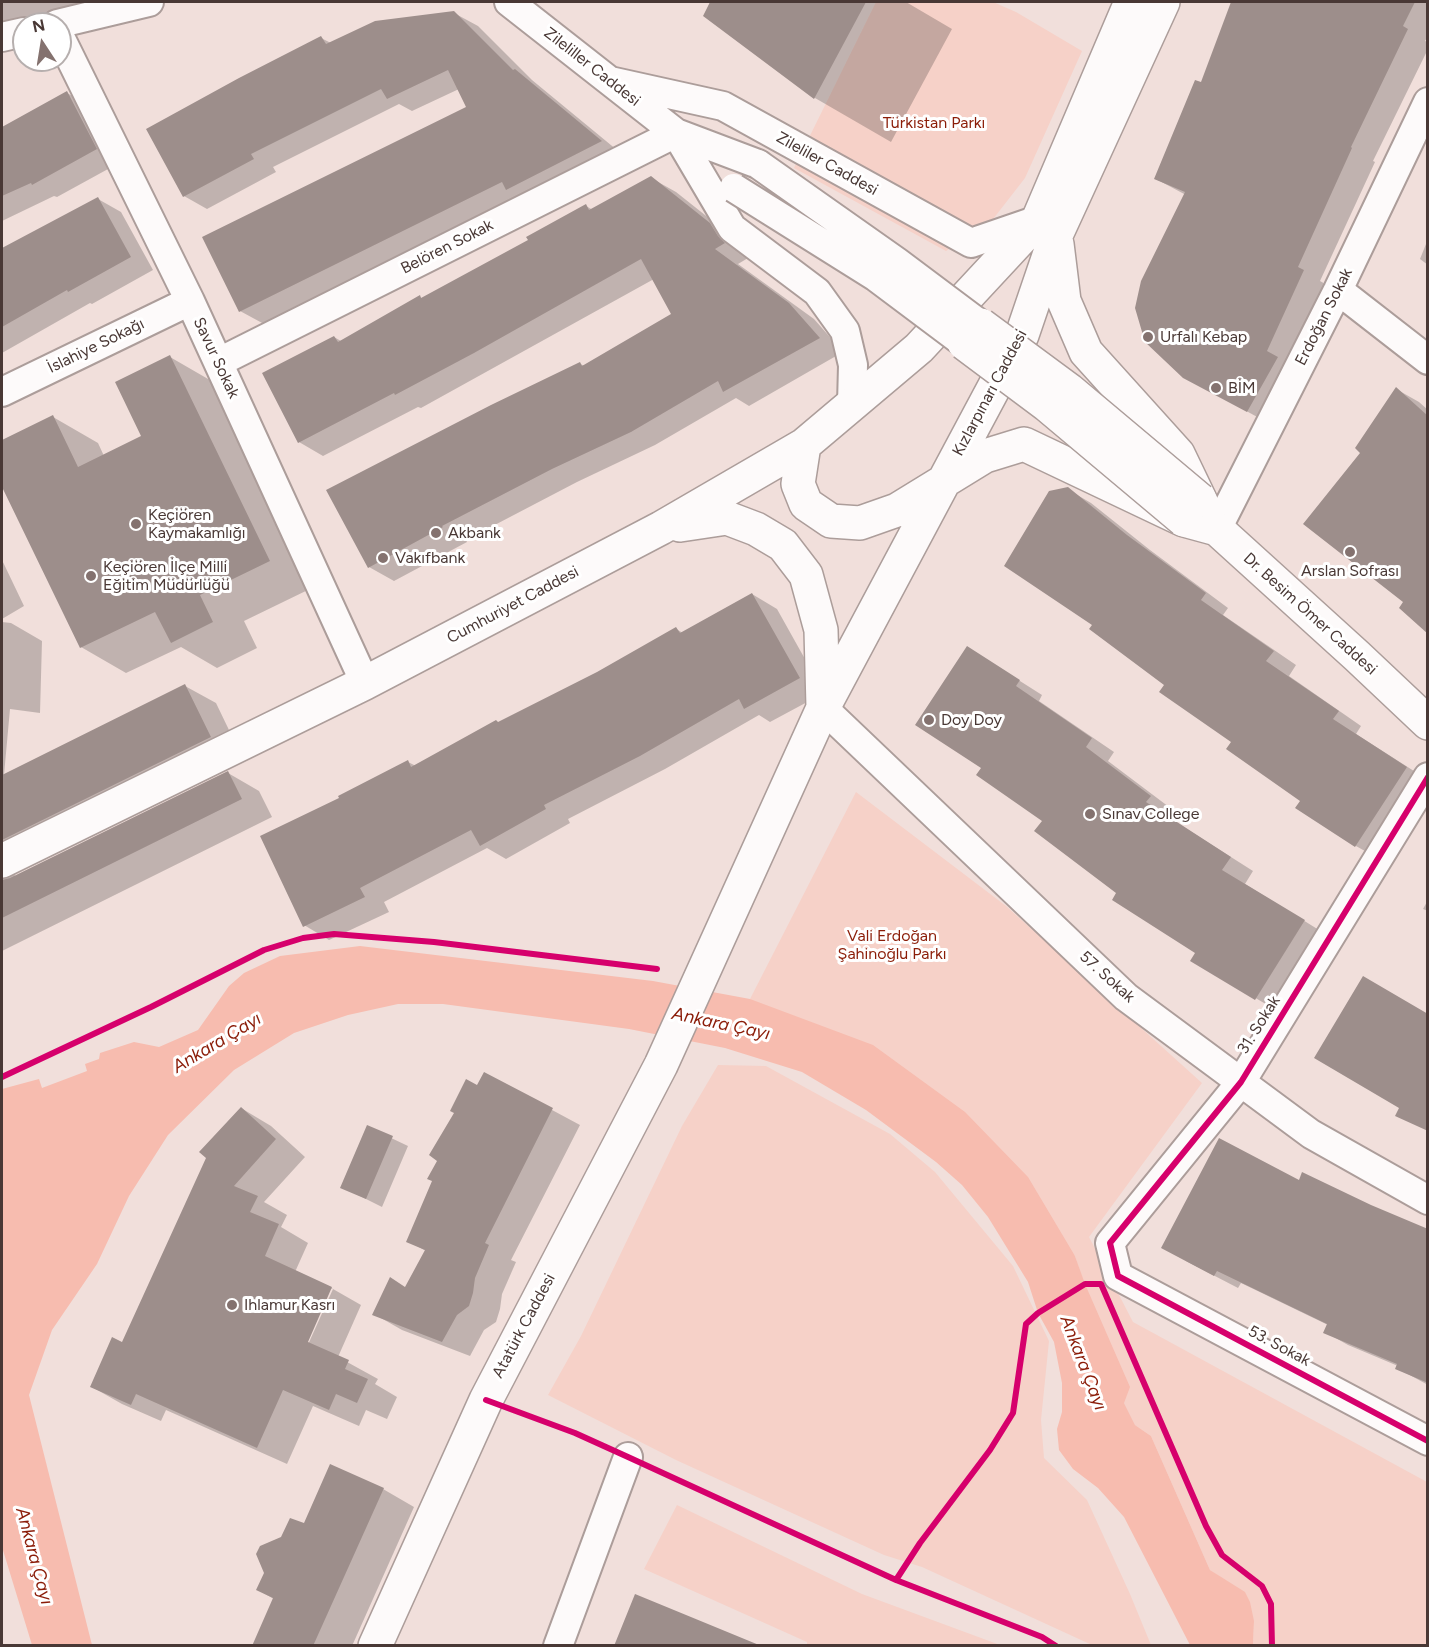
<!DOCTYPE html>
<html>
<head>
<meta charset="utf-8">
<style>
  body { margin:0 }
  #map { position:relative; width:1429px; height:1647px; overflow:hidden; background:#f1dfdb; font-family:Figtree,sans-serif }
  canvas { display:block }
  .frame { position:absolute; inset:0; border:3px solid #493835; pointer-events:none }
  .north { position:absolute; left:12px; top:12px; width:60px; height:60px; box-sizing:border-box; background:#fff; border:2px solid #b6afae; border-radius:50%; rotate:348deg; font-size:16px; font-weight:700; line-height:24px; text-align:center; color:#493835 }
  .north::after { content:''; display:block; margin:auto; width:21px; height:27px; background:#84726f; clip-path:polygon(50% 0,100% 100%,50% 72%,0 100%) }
</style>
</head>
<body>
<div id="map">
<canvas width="1429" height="1647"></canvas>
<div class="frame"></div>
<div class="north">N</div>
</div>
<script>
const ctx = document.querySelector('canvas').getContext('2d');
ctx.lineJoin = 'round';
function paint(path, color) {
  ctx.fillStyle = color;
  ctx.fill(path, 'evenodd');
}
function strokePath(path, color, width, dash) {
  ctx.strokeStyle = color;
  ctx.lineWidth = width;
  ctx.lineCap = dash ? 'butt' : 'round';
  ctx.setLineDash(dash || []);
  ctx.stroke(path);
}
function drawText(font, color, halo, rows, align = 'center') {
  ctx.font = font + ' Figtree,sans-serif';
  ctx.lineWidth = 6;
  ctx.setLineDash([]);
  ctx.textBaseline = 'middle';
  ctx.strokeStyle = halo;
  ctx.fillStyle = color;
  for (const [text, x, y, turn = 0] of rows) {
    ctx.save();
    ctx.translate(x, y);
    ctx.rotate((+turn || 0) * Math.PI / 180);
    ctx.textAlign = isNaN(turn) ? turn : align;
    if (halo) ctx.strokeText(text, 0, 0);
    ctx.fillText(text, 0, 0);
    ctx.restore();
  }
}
const green = new Path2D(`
  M 876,2 L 993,2 L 1016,12 L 1082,51 L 1025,178 L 990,223 L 946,251 L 794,168 Z
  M 856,792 L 1006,906 L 1202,1083 L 1089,1237 L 1133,1322 L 1427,1482 L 1427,1645 L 1253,1645 L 1254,1621 L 1220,1577 L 1210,1570 L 1151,1436 L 1135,1425 L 1124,1403 L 1075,1256 L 750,999 Z
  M 718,1065 L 766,1066 L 890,1134 L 935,1172 L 1013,1266 L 1049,1341 L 1041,1420 L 1044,1458 L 1087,1500 L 1130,1594 L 1151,1645 L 1092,1645 L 922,1567 L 884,1555 L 676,1460 L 548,1395 L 581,1336 L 682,1126 Z
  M 677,1505 L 862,1594 L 1000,1645 L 807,1645 L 807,1642 L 644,1569 Z`);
const water = new Path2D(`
  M 360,946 L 653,981 L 750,999 L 873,1045 L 965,1112 L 1028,1177 L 1075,1256 L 1085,1284 L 1130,1387 L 1124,1403 L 1135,1425 L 1151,1436 L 1210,1570 L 1245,1592 L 1250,1602 L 1254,1621 L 1253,1645 L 1190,1645 L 1124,1517 L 1098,1488 L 1073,1469 L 1059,1450 L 1057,1429 L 1062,1412 L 1062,1383 L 1054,1342 L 1038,1313 L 1028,1282 L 988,1217 L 962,1185 L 936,1162 L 866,1110 L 802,1072 L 725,1048 L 629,1029 L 443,1004 L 398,1004 L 348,1015 L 294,1033 L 234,1070 L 168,1135 L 129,1196 L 97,1264 L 52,1330 L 29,1395 L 92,1645 L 32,1645 L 2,1547 L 2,1089 L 39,1079 L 42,1088 L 87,1071 L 85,1064 L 99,1059 L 100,1053 L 134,1042 L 159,1047 L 198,1030 L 229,986 L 244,973 L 280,956 Z`);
const shadow = new Path2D(`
  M 2,2 L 125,2 L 59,13 L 2,29 Z
  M 712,2 L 906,2 L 952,29 L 891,142 L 815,98 L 705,15 Z
  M 1233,2 L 1428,2 L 1428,36 L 1425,41 L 1428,42 L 1428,49 L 1373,161 L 1375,162 L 1320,281 L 1327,285 L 1270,424 L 1208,390 L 1186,195 L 1156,179 L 1202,84 Z
  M 454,13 L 478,26 L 532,80 L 623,155 L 264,324 L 240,311 L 468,108 L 459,89 L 412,111 L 399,104 L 273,167 L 276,172 L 207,209 L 184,196 L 321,38 L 331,43 Z
  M 67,93 L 90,106 L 119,163 L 57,197 L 54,196 L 2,221 L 2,129 Z
  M 651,178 L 676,192 L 734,238 L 748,258 L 738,264 L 814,319 L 843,352 L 749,406 L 736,398 L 655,445 L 577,482 L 466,540 L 467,542 L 394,581 L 369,567 L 580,364 L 585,366 L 673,314 L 654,279 L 421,408 L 418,407 L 323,456 L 299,442 L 334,337 L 341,341 L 420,297 L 423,299 L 530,241 L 586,206 L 593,210 Z
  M 98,199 L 121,212 L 153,270 L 92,304 L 90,303 L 2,353 L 2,251 Z
  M 1428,239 L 1428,265 L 1420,259 Z
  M 170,357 L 215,383 L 314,587 L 244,621 L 257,648 L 217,668 L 181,647 L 126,673 L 81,647 L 2,483 L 2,442 L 53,417 L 98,443 L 104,456 L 143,437 Z
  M 1396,389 L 1419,402 L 1428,410 L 1428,632 L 1405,602 L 1362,452 Z
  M 1067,489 L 1091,503 L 1150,550 L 1228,608 L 1223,615 L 1296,665 L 1289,676 L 1361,726 L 1356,734 L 1428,780 L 1379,859 L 1356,846 L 1095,625 Z
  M 2,560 L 24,606 L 2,619 Z
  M 752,594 L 777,609 L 824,693 L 770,722 L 759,715 L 665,769 L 568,819 L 570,823 L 506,859 L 487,848 L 384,902 L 389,912 L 329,940 L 304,925 L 341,799 L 408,762 L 416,766 L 598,673 L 676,629 L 683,633 Z
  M 2,622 L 11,623 L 42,641 L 40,713 L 10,709 L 4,775 L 185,686 L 216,703 L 241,755 L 17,869 L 14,878 L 228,773 L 259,791 L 272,817 L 2,951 Z
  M 968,648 L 1042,695 L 1039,701 L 1114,752 L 1108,761 L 1173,810 L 1168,817 L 1253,871 L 1245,884 L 1327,935 L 1279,1012 L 1192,960 L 1197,953 L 1118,893 L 1044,820 L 983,768 Z
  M 1428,900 L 1428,911 L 1423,909 Z
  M 485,1074 L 580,1125 L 511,1260 L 516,1262 L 502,1294 L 500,1309 L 496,1322 L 484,1330 L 470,1356 L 402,1330 L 374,1314 L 406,1289 L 426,1251 L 408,1241 Z
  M 241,1108 L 271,1126 L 305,1157 L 264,1202 L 287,1215 L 281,1227 L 308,1243 L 295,1272 L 333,1289 L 330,1289 L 303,1348 L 306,1349 L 333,1289 L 361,1305 L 338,1357 L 378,1379 L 375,1384 L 397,1397 L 387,1419 L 366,1410 L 359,1426 L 313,1406 L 287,1464 L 166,1410 L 161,1421 L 122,1404 L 92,1387 L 123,1344 Z
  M 368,1127 L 408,1146 L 382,1207 L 342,1187 Z
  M 1299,1182 L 1428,1232 L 1428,1385 L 1397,1368 L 1398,1366 L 1348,1345 L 1325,1332 L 1328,1325 L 1241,1283 L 1238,1288 L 1186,1261 Z
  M 383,1489 L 414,1507 L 352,1646 L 254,1646 L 274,1599 L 258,1590 L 304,1525 Z`);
const building = new Path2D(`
  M 710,2 L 866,2 L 814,99 L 703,16 Z
  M 1231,2 L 1415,2 L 1403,26 L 1408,29 L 1351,147 L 1352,148 L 1298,267 L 1304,270 L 1267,351 L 1278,357 L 1247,412 L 1183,378 L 1145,342 L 1135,308 L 1141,281 L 1185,192 L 1154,179 L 1195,80 L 1201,82 Z
  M 454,11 L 513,70 L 515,69 L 602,141 L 506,190 L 502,182 L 239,312 L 202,237 L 466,107 L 448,70 L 387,99 L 381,89 L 251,154 L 254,159 L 183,197 L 146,129 L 239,78 L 321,36 L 326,44 L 375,21 Z
  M 67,91 L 97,149 L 32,185 L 31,183 L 2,196 L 2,127 Z
  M 651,176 L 710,223 L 718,236 L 725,243 L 715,249 L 789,303 L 820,338 L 723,392 L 718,381 L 631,432 L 552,469 L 442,526 L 443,527 L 368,568 L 326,490 L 491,405 L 580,362 L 582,366 L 671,314 L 641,259 L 474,353 L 395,395 L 394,393 L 298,443 L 262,373 L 334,336 L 338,342 L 420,295 L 421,298 L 528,240 L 526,237 L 586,204 L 589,210 Z
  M 98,197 L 131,257 L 68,292 L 67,290 L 2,327 L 2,248 Z
  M 170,355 L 270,561 L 200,595 L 213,622 L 171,643 L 155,612 L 80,648 L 2,487 L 2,440 L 53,415 L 78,467 L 141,436 L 115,382 Z
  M 1396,387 L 1428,416 L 1428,634 L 1399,608 L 1403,602 L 1303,524 L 1360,453 L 1355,448 Z
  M 1068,487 L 1127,535 L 1206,593 L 1201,600 L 1274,651 L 1266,661 L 1339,711 L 1333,719 L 1407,767 L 1355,847 L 1295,808 L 1300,801 L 1226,749 L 1231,742 L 1159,692 L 1164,685 L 1089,629 L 1092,625 L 1004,566 L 1049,491 Z
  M 752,593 L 800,678 L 744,709 L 739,699 L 640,756 L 544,805 L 546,809 L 480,846 L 471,830 L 360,888 L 365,897 L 303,927 L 260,836 L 339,798 L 338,796 L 408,760 L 411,767 L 496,720 L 498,722 L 597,672 L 676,627 L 680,633 Z
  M 967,646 L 1020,680 L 1016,686 L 1092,738 L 1086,747 L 1151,796 L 1146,802 L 1231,857 L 1222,870 L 1305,920 L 1255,1000 L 1190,961 L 1195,953 L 1112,900 L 1116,893 L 1034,831 L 1042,821 L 976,775 L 981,768 L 915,725 Z
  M 185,684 L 211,737 L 2,840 L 2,775 Z
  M 228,771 L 242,799 L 2,918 L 2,880 L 10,878 Z
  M 1363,976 L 1428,1014 L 1428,1131 L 1395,1116 L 1399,1108 L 1314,1058 Z
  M 484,1072 L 553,1108 L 485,1243 L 489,1245 L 475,1278 L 473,1293 L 469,1306 L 457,1315 L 442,1342 L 372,1315 L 390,1277 L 405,1287 L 425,1250 L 406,1242 L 432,1181 L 427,1179 L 437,1161 L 429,1155 L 454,1113 L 450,1111 L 466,1079 L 477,1085 Z
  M 241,1107 L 276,1139 L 234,1186 L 258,1196 L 250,1212 L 279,1224 L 265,1256 L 332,1287 L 308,1342 L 349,1360 L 345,1369 L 368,1379 L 357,1403 L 336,1394 L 329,1410 L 283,1390 L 257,1448 L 136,1394 L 131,1405 L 90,1387 L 112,1337 L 122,1342 L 206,1158 L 199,1152 Z
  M 367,1125 L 393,1136 L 366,1199 L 340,1188 Z
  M 1219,1138 L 1299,1180 L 1302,1172 L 1371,1205 L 1428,1229 L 1428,1383 L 1395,1369 L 1397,1364 L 1323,1333 L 1327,1324 L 1217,1271 L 1214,1276 L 1161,1248 Z
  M 330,1464 L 384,1488 L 313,1646 L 252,1646 L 273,1598 L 256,1590 L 264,1573 L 256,1554 L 260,1546 L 281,1537 L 290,1518 L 304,1523 Z
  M 635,1594 L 759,1645 L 758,1646 L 614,1646 Z`);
const minor = new Path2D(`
  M 509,2 L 676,133 L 689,145
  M 57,24 L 149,2
  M 2,37 L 24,32
  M 60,37 L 190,301 L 365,683
  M 610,81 L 723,106 L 971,243 L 1038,220
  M 676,133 L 732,228 L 817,292 L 845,331 L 853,365 L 852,404
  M 676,133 L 758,164
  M 1338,290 L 1428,360
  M 219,362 L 676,133
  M 2,392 L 190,301
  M 1217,529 L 1338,290 L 1428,102
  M 823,708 L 1126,997 L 1311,1134 L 1428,1200
  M 1428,777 L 1241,1082 L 1110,1243 L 1118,1276 L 1428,1441
  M 558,1646 L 628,1457`);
const major = new Path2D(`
  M 1057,244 L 1064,301 L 1086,352 L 1178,454 L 1202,504
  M 804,445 L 798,484 L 806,504 L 831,521 L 860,523 L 897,510 L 985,456 L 1024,444 L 1184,520 L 1217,529 L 1357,656 L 1428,723
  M 680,525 L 727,518 L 756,529 L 783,545 L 806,575 L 821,630 L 823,707
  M 2,861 L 365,683 L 661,528 L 804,445 L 919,348 L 1038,220 L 1131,2
  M 375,1646 L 486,1400 L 661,1065 L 823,708 L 1022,335 L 1056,235 L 1163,2`);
const minorBridge = new Path2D(`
  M 758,164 L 897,262 L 981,325
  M 734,188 L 876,277 L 964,343`);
const majorBridge = new Path2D(`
  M 981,325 L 1069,390 L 1200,500
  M 964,343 L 1047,405 L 1184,520`);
const cycleway = new Path2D(`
  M 1428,777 L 1241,1082 L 1110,1243 L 1118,1276 L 1428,1441
  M 2,1077 L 151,1007 L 264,950 L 303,938 L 334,934 L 434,942 L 657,969
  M 486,1400 L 575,1433 L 628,1457 L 896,1580 L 1042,1637 L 1056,1646
  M 896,1580 L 920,1543 L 990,1450 L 1013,1413 L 1026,1324 L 1038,1313 L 1085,1284 L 1101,1284 L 1206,1526 L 1222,1555 L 1262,1586 L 1271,1604 L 1272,1646`);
const markers = [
  [1148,337,6,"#84726f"],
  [1216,388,6,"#84726f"],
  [136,524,6,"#84726f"],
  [436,533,6,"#84726f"],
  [1350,552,6,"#84726f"],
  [383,558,6,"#84726f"],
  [91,576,6,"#84726f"],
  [929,720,6,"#84726f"],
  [1090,814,6,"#84726f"],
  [232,1305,6,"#84726f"]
];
const streetNames = [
  ["Zileliller Caddesi",592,67,38],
  ["Zileliler Caddesi",827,164,29],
  ["Belören Sokak",447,247,-27],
  ["Erdoğan Sokak",1324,317,-63],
  ["İslahiye Sokağı",96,346,-26],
  ["Savur Sokak",216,358,65],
  ["Kızlarpınarı Caddesi",990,393,-62],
  ["Cumhuriyet Caddesi",513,605,-28],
  ["Dr. Besim Ömer Caddesi",1310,614,42],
  ["57. Sokak",1107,977,42],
  ["31. Sokak",1259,1025,-58],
  ["Atatürk Caddesi",524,1326,-62],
  ["53. Sokak",1279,1346,28]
];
const parkNames = [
  ["Türkistan Parkı",934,123],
  ["Vali Erdoğan",892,936],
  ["Şahinoğlu Parkı",892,954]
];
const poiNames = [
  ["Urfalı Kebap",1160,337],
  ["BİM",1228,388],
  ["Keçiören",148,515],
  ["Kaymakamlığı",148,533],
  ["Akbank",448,533],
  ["Vakıfbank",395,558],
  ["Keçiören İlçe Milli",103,567],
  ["Eğitim Müdürlüğü",103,585],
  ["Arslan Sofrası",1350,571,"center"],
  ["Doy Doy",941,720],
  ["Sınav College",1102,814],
  ["Ihlamur Kasrı",244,1305]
];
const waterNames = [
  ["Ankara Çayı",721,1024,12],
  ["Ankara Çayı",217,1043,-31],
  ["Ankara Çayı",1083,1363,69],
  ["Ankara Çayı",34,1556,75]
];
paint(green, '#f6d1c8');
paint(water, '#f7bcaf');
paint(shadow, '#0003');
paint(building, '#9d8e8b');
strokePath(minor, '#ac9d9a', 32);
strokePath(major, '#ac9d9a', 36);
strokePath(minor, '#fdfafa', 28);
strokePath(major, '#fdfafa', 33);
strokePath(minorBridge, '#ac9d9a', 32, []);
strokePath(majorBridge, '#ac9d9a', 36, []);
strokePath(minorBridge, '#fdfafa', 28);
strokePath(majorBridge, '#fdfafa', 33);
strokePath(cycleway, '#d6006c', 6);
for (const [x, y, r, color] of markers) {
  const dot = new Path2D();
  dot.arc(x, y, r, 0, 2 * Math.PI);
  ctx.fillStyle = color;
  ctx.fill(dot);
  strokePath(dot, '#fff', 2);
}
drawText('16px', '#493835', '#fff', streetNames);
drawText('16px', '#8b1d08', '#fff', parkNames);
drawText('16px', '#493835', '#fff', poiNames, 'left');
drawText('italic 18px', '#8b1c08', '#fff', waterNames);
</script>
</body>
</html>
